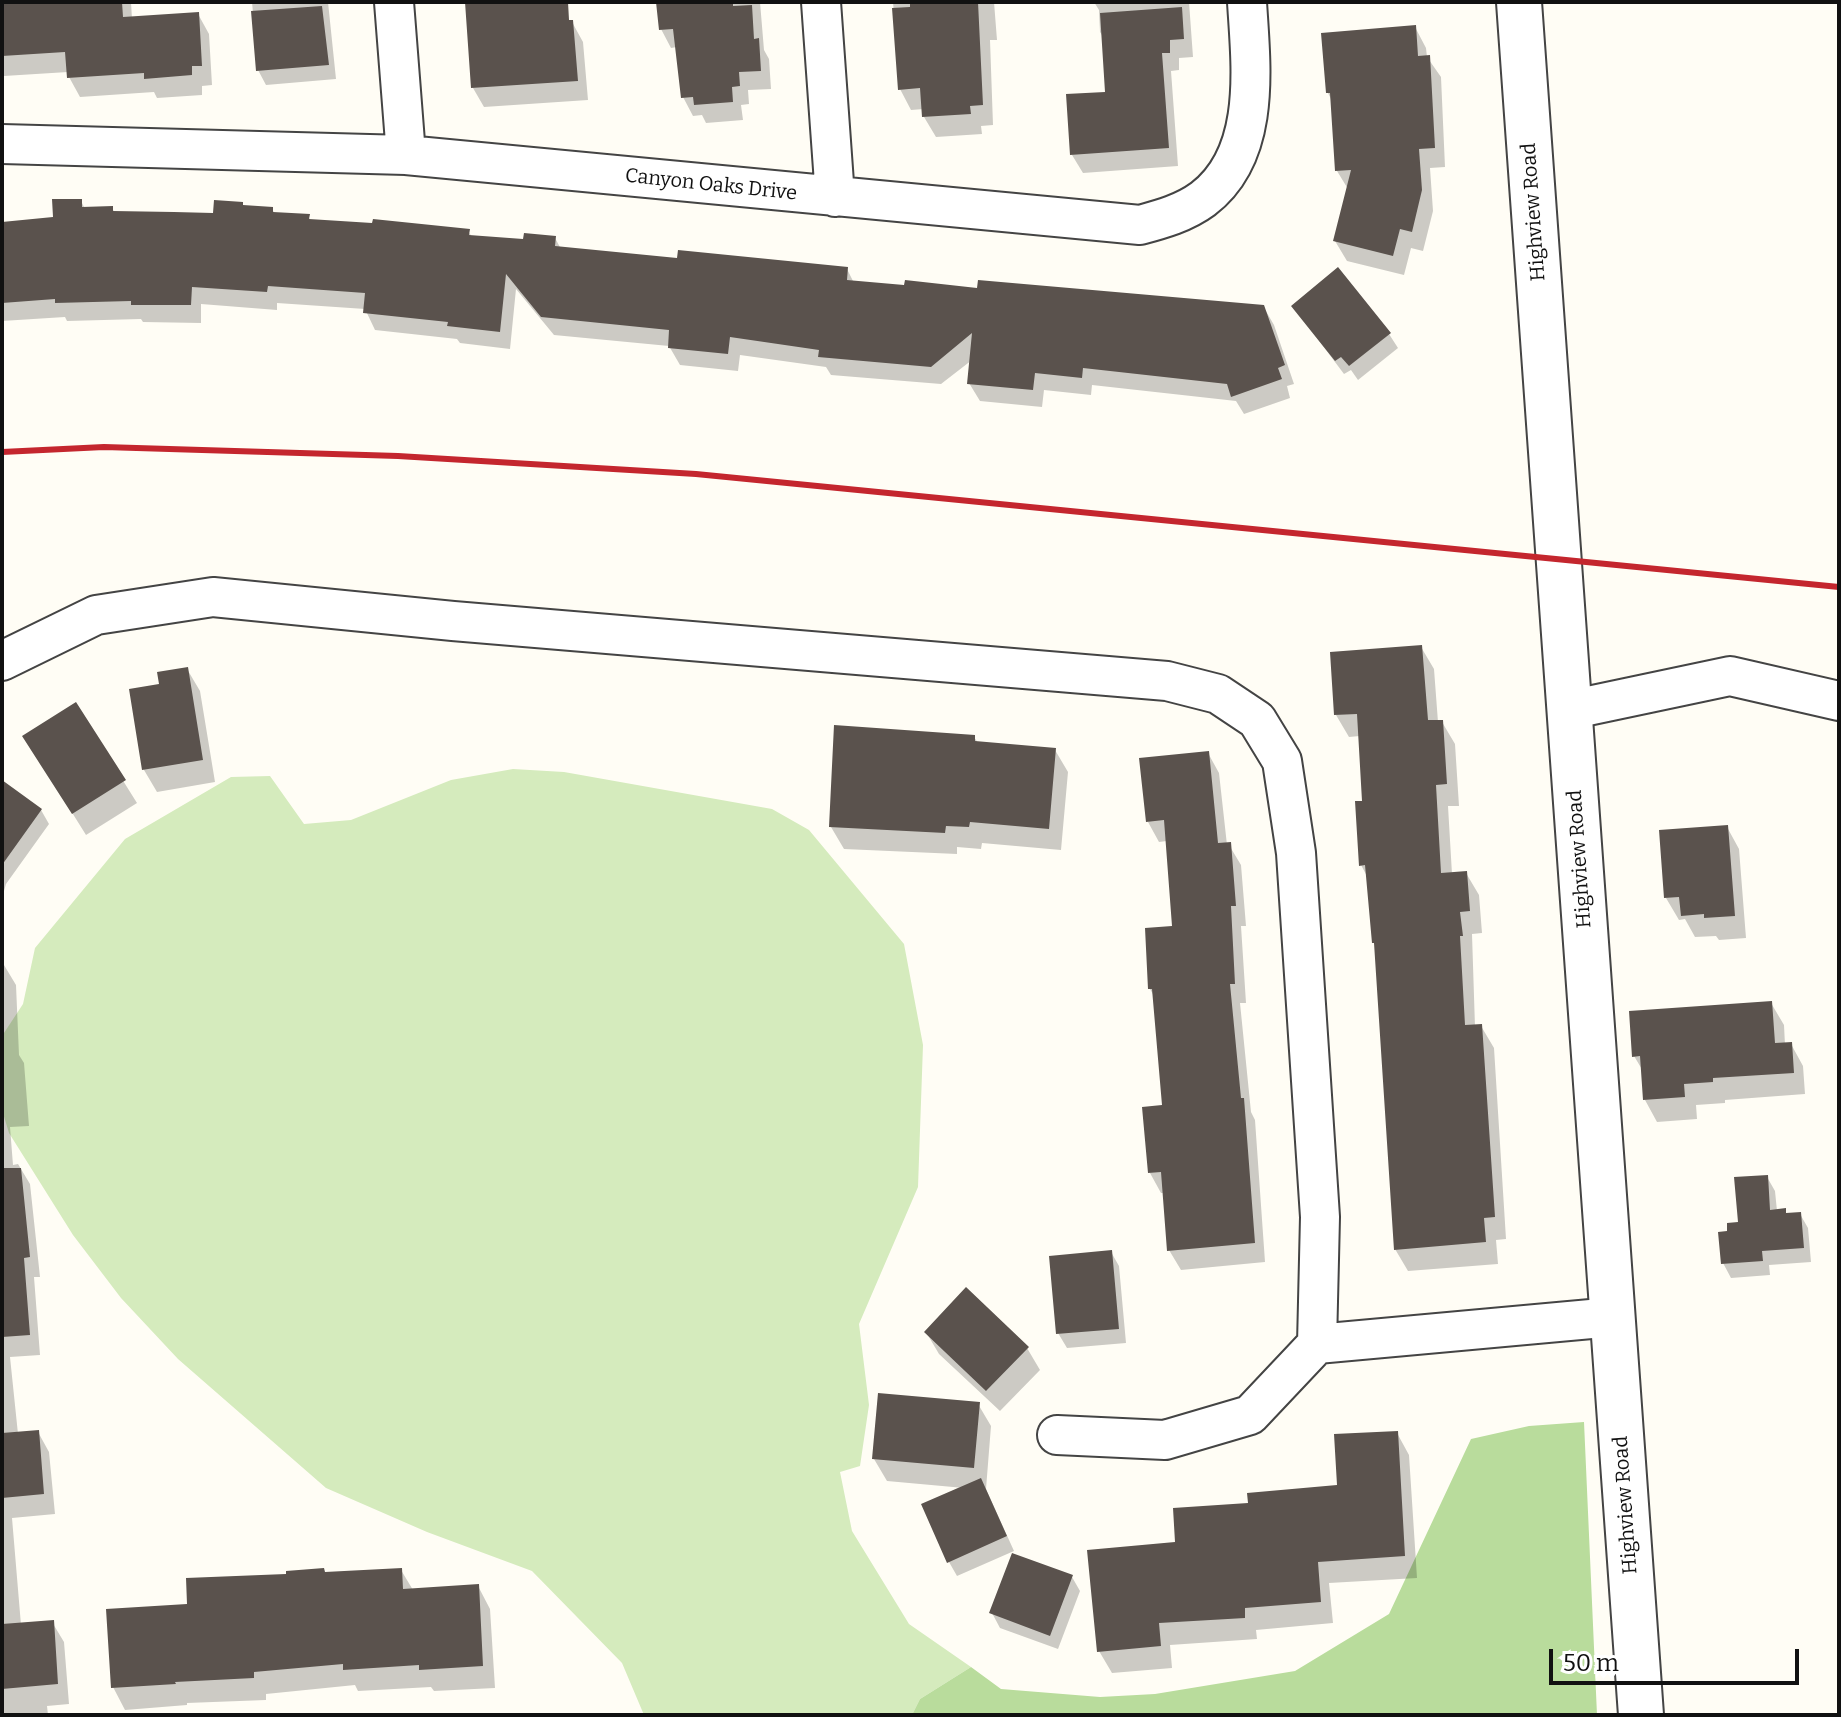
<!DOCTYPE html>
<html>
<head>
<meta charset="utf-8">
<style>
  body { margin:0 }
  #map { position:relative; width:1841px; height:1717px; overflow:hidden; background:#fffdf5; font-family:Bitter,serif }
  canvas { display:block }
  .frame { position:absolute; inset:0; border:4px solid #111; pointer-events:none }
  .scale { position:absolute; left:1549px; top:1649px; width:250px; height:36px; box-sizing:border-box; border:4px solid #111; border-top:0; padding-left:10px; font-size:24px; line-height:28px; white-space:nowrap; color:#111; -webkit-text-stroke:6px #fff; paint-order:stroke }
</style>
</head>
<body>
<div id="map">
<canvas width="1841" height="1717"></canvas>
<div class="frame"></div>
<div class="scale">50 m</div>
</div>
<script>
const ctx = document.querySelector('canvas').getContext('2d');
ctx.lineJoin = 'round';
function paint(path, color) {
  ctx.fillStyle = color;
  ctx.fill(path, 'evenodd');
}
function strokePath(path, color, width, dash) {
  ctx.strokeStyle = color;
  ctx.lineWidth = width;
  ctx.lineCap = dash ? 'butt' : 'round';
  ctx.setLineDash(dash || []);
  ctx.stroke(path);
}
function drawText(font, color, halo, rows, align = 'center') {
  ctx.font = font + ' Bitter,serif';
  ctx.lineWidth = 8;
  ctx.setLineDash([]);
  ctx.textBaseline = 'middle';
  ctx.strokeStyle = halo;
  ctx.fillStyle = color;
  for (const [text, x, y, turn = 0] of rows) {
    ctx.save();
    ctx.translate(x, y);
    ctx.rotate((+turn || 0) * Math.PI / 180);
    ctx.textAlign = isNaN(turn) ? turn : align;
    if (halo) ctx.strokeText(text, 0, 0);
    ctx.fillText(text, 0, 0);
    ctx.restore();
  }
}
const green = new Path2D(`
  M 513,769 L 564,772 L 772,809 L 809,830 L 904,944 L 923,1045 L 918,1187 L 859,1324 L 869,1405 L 860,1466 L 840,1472 L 852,1531 L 909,1624 L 971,1667 L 920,1699 L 912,1715 L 644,1715 L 622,1663 L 532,1571 L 427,1532 L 326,1488 L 178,1359 L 121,1298 L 73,1235 L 9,1133 L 2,1110 L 2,1036 L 23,1004 L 35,948 L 125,839 L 231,777 L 270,776 L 304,824 L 351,820 L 451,780 Z`);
const forest = new Path2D(`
  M 1584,1422 L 1597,1715 L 912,1715 L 920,1699 L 971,1667 L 1001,1689 L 1100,1697 L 1155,1694 L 1295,1671 L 1389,1614 L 1471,1439 L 1529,1426 Z`);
const shadow = new Path2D(`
  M 2,2 L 131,2 L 132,19 L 198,14 L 209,34 L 212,85 L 202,86 L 202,95 L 157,98 L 154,92 L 80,97 L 69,77 L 68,72 L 4,76 Z
  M 252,2 L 328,2 L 336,79 L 266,85 L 258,70 Z
  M 467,2 L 547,2 L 548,23 L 572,22 L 583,42 L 588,100 L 484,107 L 473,88 Z
  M 658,2 L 760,2 L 764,50 L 769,59 L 771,89 L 748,90 L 749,104 L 741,105 L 743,120 L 706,123 L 702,115 L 693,116 L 683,97 L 677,47 L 671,48 L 661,29 Z
  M 893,2 L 994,2 L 997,40 L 990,40 L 993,125 L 981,126 L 982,134 L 936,137 L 924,117 L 924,109 L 911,110 L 900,89 Z
  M 1094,2 L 1189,2 L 1193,57 L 1179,58 L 1179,70 L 1171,71 L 1178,166 L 1083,173 L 1072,155 L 1108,94 L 1104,38 L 1100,32 L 1099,10 Z
  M 1415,27 L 1426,48 L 1427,57 L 1441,77 L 1445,167 L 1430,168 L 1433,211 L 1423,251 L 1411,248 L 1404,275 L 1347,261 L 1335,241 L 1348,189 L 1337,171 L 1332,101 L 1328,93 Z
  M 81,201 L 85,209 L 112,208 L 115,213 L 215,215 L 244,208 L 272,209 L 275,214 L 308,216 L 311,221 L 468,231 L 472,237 L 525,241 L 555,238 L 561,249 L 679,260 L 847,269 L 854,283 L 1263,306 L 1274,325 L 1294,384 L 1287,386 L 1290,398 L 1244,414 L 1236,401 L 1092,385 L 1091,395 L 1044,390 L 1042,407 L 980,401 L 969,383 L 972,360 L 941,384 L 831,375 L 826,367 L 740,355 L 738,371 L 680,365 L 669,346 L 554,335 L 516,289 L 510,349 L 460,343 L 457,339 L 375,330 L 365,309 L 277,303 L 277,310 L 201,304 L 201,323 L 143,322 L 141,319 L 67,321 L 65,317 L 2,321 L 2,224 L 55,219 Z
  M 1293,306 L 1389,334 L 1398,348 L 1358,380 L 1351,370 L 1344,374 Z
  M 1421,647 L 1434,669 L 1438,722 L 1442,722 L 1455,744 L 1459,806 L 1448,806 L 1452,874 L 1466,873 L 1479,895 L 1482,933 L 1472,934 L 1475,1027 L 1481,1026 L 1494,1048 L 1506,1239 L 1496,1240 L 1498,1264 L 1408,1271 L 1395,1249 L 1377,948 L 1374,943 L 1368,878 L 1361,865 L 1364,803 L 1360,736 L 1349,737 L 1336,715 Z
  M 187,669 L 200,691 L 215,782 L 157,792 L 144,770 L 131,691 L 161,686 Z
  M 75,704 L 137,803 L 86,835 L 38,758 Z
  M 974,737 L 978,743 L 1055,750 L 1068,772 L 1061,850 L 982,843 L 981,849 L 957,847 L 957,854 L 844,849 L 831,827 Z
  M 1208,753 L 1219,773 L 1227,845 L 1229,845 L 1241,865 L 1246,926 L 1241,926 L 1246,1003 L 1240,1003 L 1251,1112 L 1255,1120 L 1265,1262 L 1181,1270 L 1169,1250 L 1164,1193 L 1161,1193 L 1150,1173 L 1164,1107 L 1154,996 L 1150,989 L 1174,928 L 1167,841 L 1159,842 L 1148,822 Z
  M 2,782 L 41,810 L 49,824 L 6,884 L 2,898 Z
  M 1727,827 L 1739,849 L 1746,938 L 1719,940 L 1716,936 L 1695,937 L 1685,919 L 1679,920 L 1666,898 Z
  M 2,965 L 4,965 L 16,985 L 19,1055 L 24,1063 L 29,1126 L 10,1127 L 13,1165 L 18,1164 L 30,1184 L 40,1277 L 34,1277 L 40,1355 L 10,1357 L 18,1434 L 38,1432 L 49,1452 L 55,1514 L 12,1518 L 21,1625 L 52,1622 L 64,1642 L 69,1704 L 47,1706 L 48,1715 L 2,1715 Z
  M 1771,1003 L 1784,1025 L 1785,1045 L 1791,1044 L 1803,1066 L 1805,1094 L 1725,1100 L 1725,1103 L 1696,1105 L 1697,1119 L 1657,1122 L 1645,1100 L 1643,1071 L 1634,1056 Z
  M 1767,1177 L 1775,1191 L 1777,1211 L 1787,1215 L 1800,1214 L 1808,1228 L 1811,1262 L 1769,1265 L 1770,1275 L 1731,1278 L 1723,1263 L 1730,1233 L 1740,1224 Z
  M 1111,1252 L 1119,1266 L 1126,1343 L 1067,1348 L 1058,1333 Z
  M 926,1332 L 1027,1348 L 1040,1370 L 1000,1411 L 939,1354 Z
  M 978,1404 L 991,1426 L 986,1489 L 1014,1551 L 957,1576 L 949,1562 L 964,1488 L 887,1481 L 874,1459 Z
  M 1397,1433 L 1409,1455 L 1417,1578 L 1329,1583 L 1333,1623 L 1256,1630 L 1257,1639 L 1170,1645 L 1172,1668 L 1112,1673 L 1099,1651 L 1177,1544 L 1250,1505 L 1339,1487 Z
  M 401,1570 L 413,1590 L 478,1586 L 490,1609 L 495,1688 L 434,1691 L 431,1687 L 358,1691 L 355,1685 L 266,1694 L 266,1700 L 187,1703 L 187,1705 L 125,1710 L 113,1687 L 189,1606 L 326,1574 Z
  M 1072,1577 L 1080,1591 L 1058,1649 L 1000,1628 L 992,1613 Z`);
const building = new Path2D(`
  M 2,2 L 122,2 L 123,17 L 199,12 L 202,66 L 192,66 L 192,75 L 144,79 L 144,73 L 67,78 L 65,52 L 2,56 Z
  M 465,2 L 568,2 L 569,20 L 573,20 L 578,81 L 471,88 Z
  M 656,2 L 733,2 L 733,6 L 752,5 L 754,39 L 759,38 L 761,71 L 739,72 L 740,86 L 732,87 L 733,102 L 694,105 L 693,97 L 681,98 L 673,29 L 659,30 Z
  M 910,2 L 978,2 L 983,105 L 970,106 L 971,114 L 922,117 L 920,88 L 898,90 L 892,8 L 910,7 Z
  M 322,6 L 329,65 L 256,71 L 251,11 Z
  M 1182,7 L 1184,39 L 1170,40 L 1170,53 L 1162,53 L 1169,148 L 1070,155 L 1066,94 L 1105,92 L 1100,13 Z
  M 1416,25 L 1418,56 L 1430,55 L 1435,148 L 1419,149 L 1422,190 L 1412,232 L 1400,229 L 1393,256 L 1333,241 L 1351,170 L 1335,171 L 1330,93 L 1326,93 L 1321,33 Z
  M 52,199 L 82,199 L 82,207 L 113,206 L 113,211 L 174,212 L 213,213 L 214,200 L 243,202 L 243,205 L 273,207 L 273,212 L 310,214 L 309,219 L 372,223 L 373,219 L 470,229 L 469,235 L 523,239 L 524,233 L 556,236 L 555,246 L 677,258 L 678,250 L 848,267 L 847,280 L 904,285 L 905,280 L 977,288 L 978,280 L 1264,305 L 1285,365 L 1278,368 L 1282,379 L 1231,397 L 1227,384 L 1083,368 L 1082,378 L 1035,373 L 1033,390 L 967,384 L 972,333 L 931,367 L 818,357 L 819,350 L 730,337 L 728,354 L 668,348 L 669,330 L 541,317 L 506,274 L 500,332 L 447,326 L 448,322 L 363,313 L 365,293 L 268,286 L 267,292 L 192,287 L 191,305 L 131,305 L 131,301 L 55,303 L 55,299 L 2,303 L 2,222 L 53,217 Z
  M 1338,267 L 1391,333 L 1349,366 L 1341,357 L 1335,361 L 1291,306 Z
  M 1422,645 L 1428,720 L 1443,720 L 1447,784 L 1436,785 L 1441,873 L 1467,871 L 1470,911 L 1460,912 L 1463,936 L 1460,936 L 1465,1025 L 1482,1024 L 1495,1217 L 1484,1218 L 1486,1242 L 1394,1250 L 1374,943 L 1372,943 L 1365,865 L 1359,866 L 1355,801 L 1362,801 L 1357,714 L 1334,715 L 1330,652 Z
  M 188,667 L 203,760 L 142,770 L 129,689 L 159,684 L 157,672 Z
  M 76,702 L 126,780 L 72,814 L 22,736 Z
  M 834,725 L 975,735 L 975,741 L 1056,748 L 1049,829 L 970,822 L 969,827 L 946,826 L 945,833 L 829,827 Z
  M 1209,751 L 1218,843 L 1231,842 L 1236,906 L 1231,906 L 1235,984 L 1230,984 L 1241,1098 L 1244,1098 L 1255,1243 L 1167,1251 L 1161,1172 L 1148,1173 L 1142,1107 L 1162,1105 L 1152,989 L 1148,989 L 1145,928 L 1172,926 L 1164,820 L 1146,822 L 1139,758 Z
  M 2,780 L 42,809 L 2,865 Z
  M 1728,825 L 1735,916 L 1704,918 L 1704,914 L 1681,916 L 1679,897 L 1664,898 L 1659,830 Z
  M 1772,1001 L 1775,1043 L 1792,1042 L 1794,1073 L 1713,1078 L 1713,1082 L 1684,1084 L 1685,1097 L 1643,1100 L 1640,1056 L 1632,1057 L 1629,1011 Z
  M 2,1168 L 21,1168 L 30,1257 L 24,1258 L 30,1335 L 2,1337 Z
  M 1768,1175 L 1770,1210 L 1786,1208 L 1786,1213 L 1801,1212 L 1804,1248 L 1762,1251 L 1763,1261 L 1721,1264 L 1718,1232 L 1727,1231 L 1727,1223 L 1738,1222 L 1734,1177 Z
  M 1112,1250 L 1119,1329 L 1056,1334 L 1049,1256 Z
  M 966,1287 L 1029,1347 L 986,1391 L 924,1332 Z
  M 878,1393 L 980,1402 L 974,1468 L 872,1459 Z
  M 39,1430 L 44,1494 L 2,1498 L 2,1433 Z
  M 1398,1431 L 1405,1556 L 1318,1562 L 1321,1602 L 1245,1608 L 1245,1618 L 1159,1623 L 1161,1646 L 1097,1652 L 1087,1550 L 1175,1542 L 1173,1508 L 1248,1503 L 1247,1493 L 1337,1485 L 1334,1434 Z
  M 981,1478 L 1007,1536 L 947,1563 L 921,1504 Z
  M 1012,1553 L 1073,1575 L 1050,1636 L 989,1613 Z
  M 324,1568 L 325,1572 L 402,1568 L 403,1589 L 479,1584 L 483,1666 L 419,1670 L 419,1665 L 343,1670 L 343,1664 L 254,1672 L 254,1678 L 175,1682 L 176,1684 L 111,1688 L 106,1609 L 187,1604 L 186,1578 L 286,1574 L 286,1571 Z
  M 54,1620 L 58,1684 L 2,1689 L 2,1624 Z`);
const minor = new Path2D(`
  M 394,2 L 406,155
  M 821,2 L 835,197
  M 2,144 L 406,155 L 1140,225 C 1162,219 1184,213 1203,199 C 1262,154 1251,67 1247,2
  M 2,661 L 96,615 L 213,597 L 453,621 L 1167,681 L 1218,694 L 1257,720 L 1282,761 L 1296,853 L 1320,1217 L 1317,1344
  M 1569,710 L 1730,676 L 1839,701
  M 1057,1435 L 1165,1440 L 1250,1415 L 1317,1344 L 1613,1317`);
const tertiary = new Path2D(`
  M 1519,2 L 1641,1715`);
const rail = new Path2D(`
  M 2,452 L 104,447 L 398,456 L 696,474 L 1839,587`);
const streetNames = [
  ["Canyon Oaks Drive",711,185,6],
  ["Highview Road",1534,212,-94],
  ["Highview Road",1580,859,-94],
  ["Highview Road",1626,1505,-94]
];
paint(green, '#d5ebbd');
paint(forest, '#b9dc9c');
paint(shadow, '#0003');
paint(building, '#5a524d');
strokePath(minor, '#444', 42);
strokePath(tertiary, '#444', 48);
strokePath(minor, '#fff', 38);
strokePath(tertiary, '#fff', 44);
strokePath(rail, '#c4262e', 6);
drawText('20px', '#111', '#fff', streetNames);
</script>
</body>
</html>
